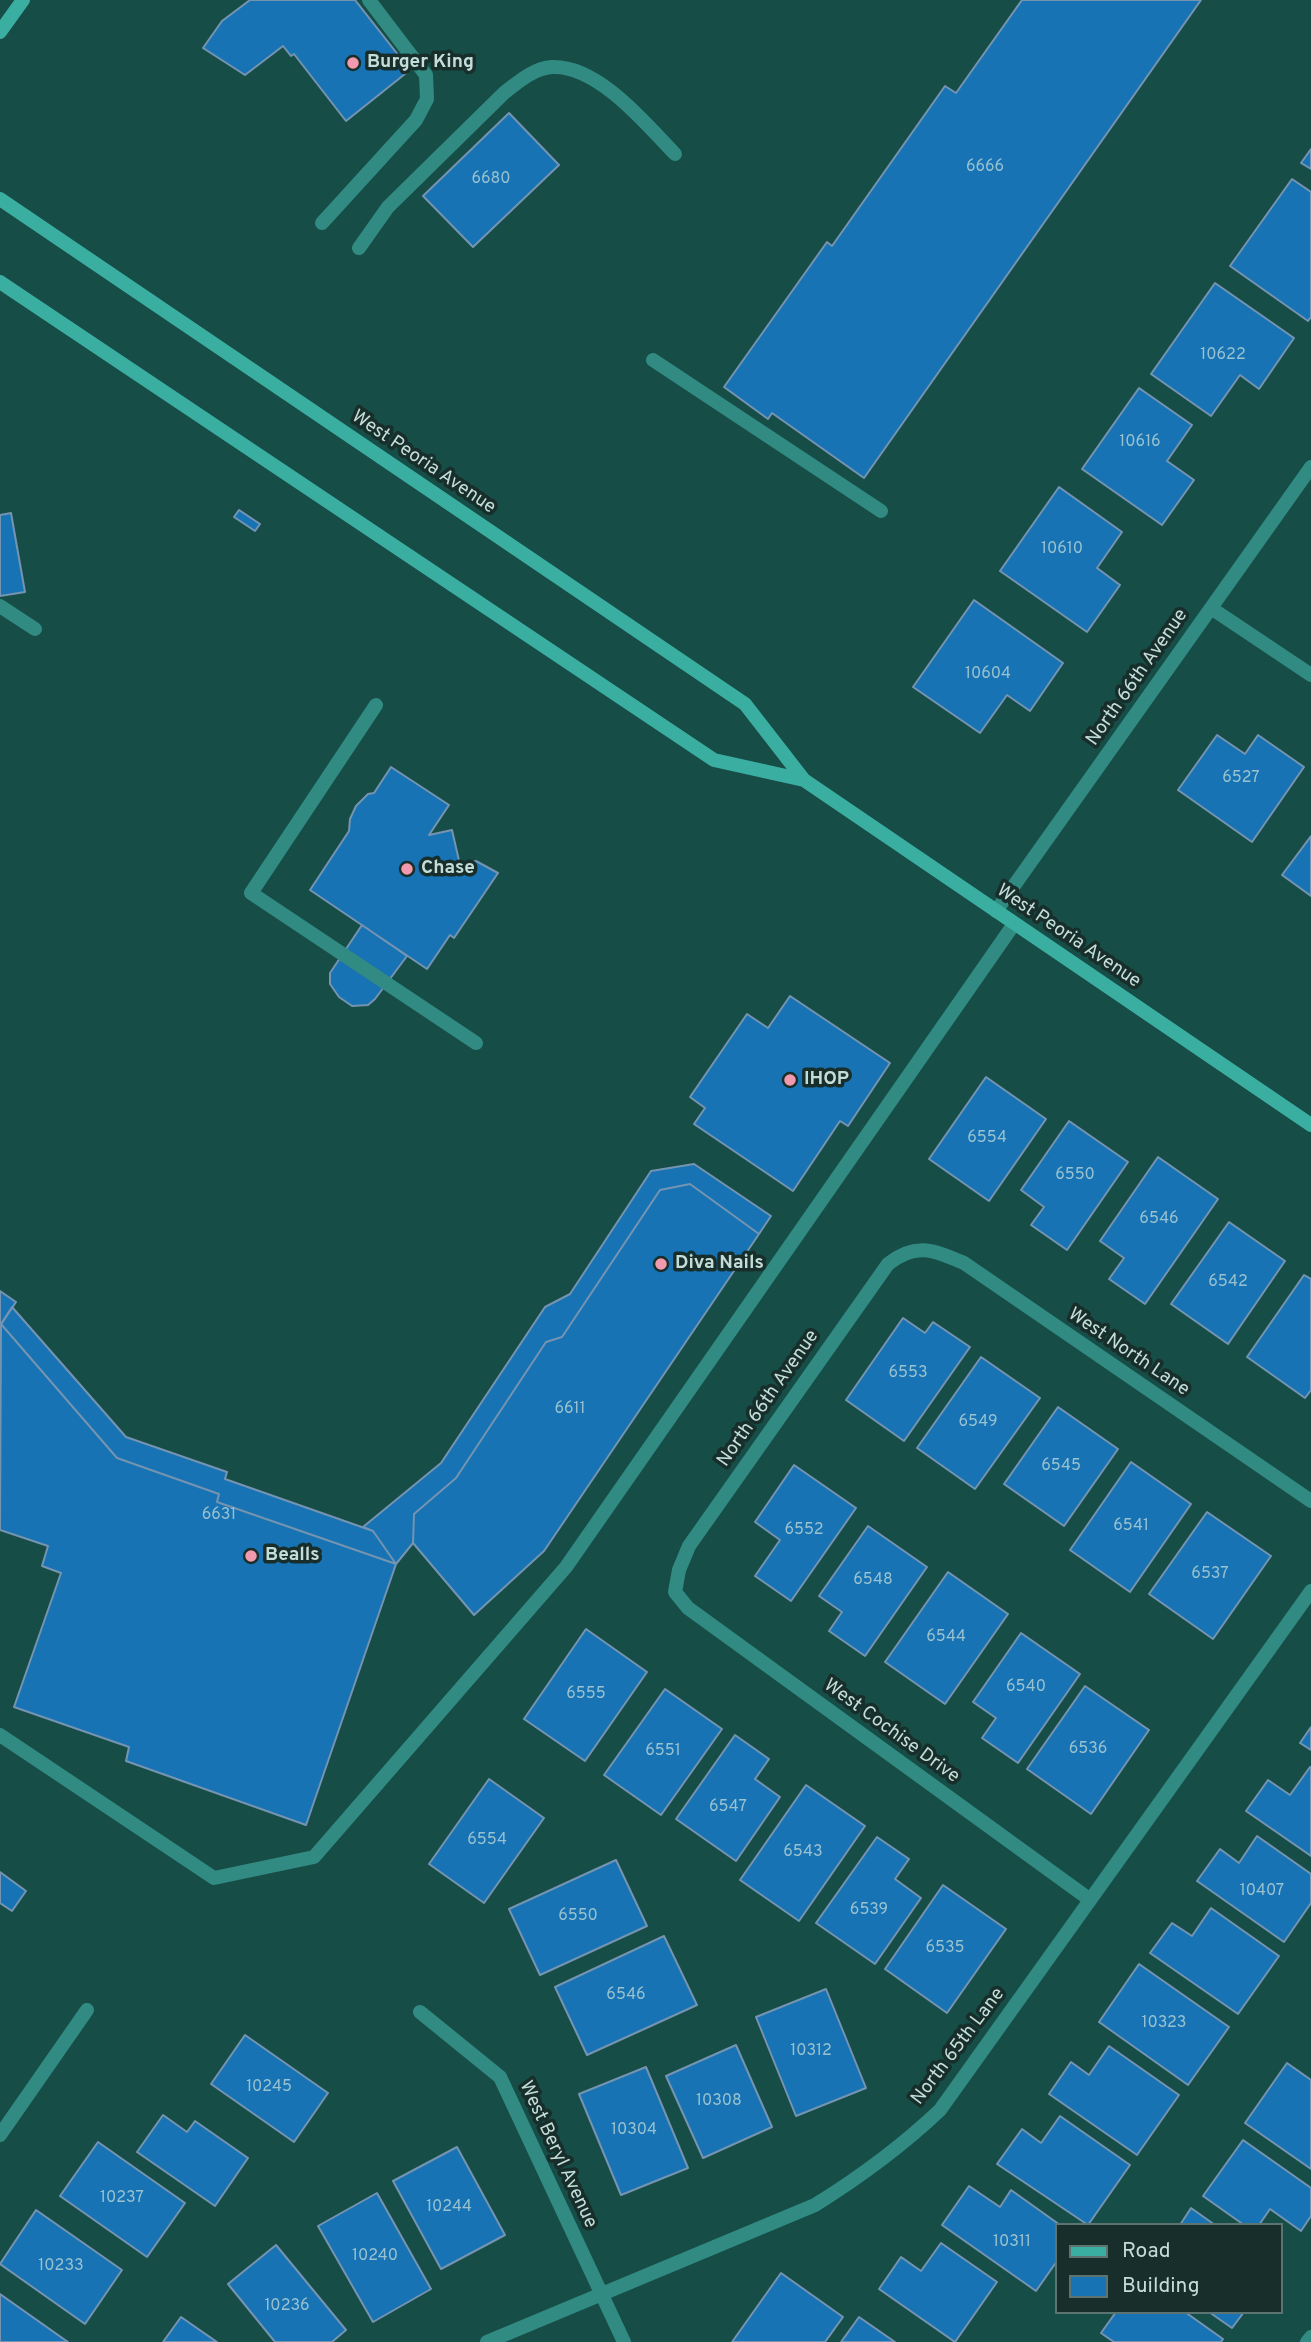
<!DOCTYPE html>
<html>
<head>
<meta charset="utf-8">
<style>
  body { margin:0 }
  #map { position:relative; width:1311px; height:2342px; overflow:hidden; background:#174d47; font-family:Overpass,sans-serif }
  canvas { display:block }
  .legend { position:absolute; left:1055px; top:2223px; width:228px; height:91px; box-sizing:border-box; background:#182e2b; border:2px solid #5c7471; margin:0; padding:9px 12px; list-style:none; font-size:21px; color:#c3ddd9 }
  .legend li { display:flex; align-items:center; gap:14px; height:35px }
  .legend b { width:35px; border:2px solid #5c7471 }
</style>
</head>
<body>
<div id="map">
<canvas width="1311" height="2342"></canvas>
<ul class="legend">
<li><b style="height:9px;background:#3baea2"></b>Road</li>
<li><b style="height:19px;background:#1773b3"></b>Building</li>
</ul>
</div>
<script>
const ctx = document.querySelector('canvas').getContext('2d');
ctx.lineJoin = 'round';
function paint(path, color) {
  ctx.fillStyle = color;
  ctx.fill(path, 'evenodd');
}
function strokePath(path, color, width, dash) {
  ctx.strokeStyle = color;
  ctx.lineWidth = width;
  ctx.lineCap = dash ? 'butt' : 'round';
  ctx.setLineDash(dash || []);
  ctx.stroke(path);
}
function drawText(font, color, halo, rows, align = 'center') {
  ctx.font = font + ' Overpass,sans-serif';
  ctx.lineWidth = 7;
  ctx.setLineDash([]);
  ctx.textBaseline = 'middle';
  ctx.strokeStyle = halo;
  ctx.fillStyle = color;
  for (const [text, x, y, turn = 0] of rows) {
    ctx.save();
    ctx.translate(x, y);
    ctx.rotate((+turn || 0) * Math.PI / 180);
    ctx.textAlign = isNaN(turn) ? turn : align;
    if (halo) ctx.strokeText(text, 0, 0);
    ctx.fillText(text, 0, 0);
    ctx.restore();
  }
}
const building = new Path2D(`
  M 250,0 L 355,0 L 410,70 L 346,121 L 294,54 L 291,56 L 283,46 L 245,75 L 203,48 L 222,21 Z
  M 1022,0 L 1201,0 L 864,478 L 772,413 L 768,419 L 724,387 L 827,242 L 832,246 L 945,86 L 956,93 Z
  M 509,113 L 559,165 L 473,247 L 423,196 Z
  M 1311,149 L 1311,169 L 1301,163 Z
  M 1292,179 L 1311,192 L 1311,317 L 1308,321 L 1230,266 Z
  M 1215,283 L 1294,338 L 1259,389 L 1240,375 L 1211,416 L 1151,374 Z
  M 1139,388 L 1192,425 L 1167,461 L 1194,480 L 1162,525 L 1082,469 Z
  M 1059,487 L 1122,532 L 1097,568 L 1120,585 L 1087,632 L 1000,571 Z
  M 239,510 L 260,524 L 255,531 L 234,517 Z
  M 11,513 L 25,592 L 0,596 L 0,515 Z
  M 974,600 L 1063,663 L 1030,711 L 1007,695 L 980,733 L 913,687 Z
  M 1217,735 L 1245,754 L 1258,735 L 1304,767 L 1252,842 L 1178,790 Z
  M 391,767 L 449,805 L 429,835 L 452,830 L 460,865 L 476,861 L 498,873 L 454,938 L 450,935 L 427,969 L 310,890 L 349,831 L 350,819 L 356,806 L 368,794 L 374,793 Z
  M 1311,836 L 1311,896 L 1282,875 Z
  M 362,925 L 407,956 L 375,999 L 368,1005 L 352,1006 L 339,997 L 330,984 L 330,973 Z
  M 790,996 L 890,1063 L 848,1126 L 840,1121 L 793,1191 L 694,1124 L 705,1108 L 690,1097 L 747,1014 L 768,1028 Z
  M 986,1077 L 1046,1119 L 989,1201 L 929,1159 Z
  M 1069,1121 L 1128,1162 L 1067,1250 L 1031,1225 L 1044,1207 L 1021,1190 Z
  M 1158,1157 L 1218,1199 L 1145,1304 L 1109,1279 L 1124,1258 L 1100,1241 Z
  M 694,1164 L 771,1216 L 759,1234 L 690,1184 L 660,1190 L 562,1337 L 546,1342 L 456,1478 L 414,1514 L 413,1543 L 396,1564 L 373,1531 L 363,1527 L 441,1463 L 545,1307 L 570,1294 L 651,1171 Z
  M 690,1184 L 759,1234 L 544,1551 L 474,1615 L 413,1543 L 414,1514 L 456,1478 L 546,1342 L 562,1337 L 660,1190 Z
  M 1229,1222 L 1285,1261 L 1228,1344 L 1171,1304 Z
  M 1304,1275 L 1311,1279 L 1311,1390 L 1305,1398 L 1247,1357 Z
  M 0,1291 L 16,1302 L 0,1326 Z
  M 12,1307 L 126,1437 L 227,1472 L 225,1479 L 373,1531 L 396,1564 L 217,1502 L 219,1494 L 117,1458 L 1,1324 Z
  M 903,1318 L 925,1333 L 933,1322 L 970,1347 L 904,1441 L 846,1400 Z
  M 1,1324 L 117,1458 L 219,1494 L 217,1502 L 396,1564 L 306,1825 L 126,1761 L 129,1747 L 14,1707 L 61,1573 L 42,1566 L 48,1546 L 0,1530 Z
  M 981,1357 L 1040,1398 L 975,1489 L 917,1448 Z
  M 1058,1407 L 1118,1449 L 1064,1526 L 1004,1484 Z
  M 1131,1462 L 1191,1504 L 1130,1592 L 1070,1550 Z
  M 794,1465 L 856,1508 L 791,1601 L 755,1576 L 780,1540 L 755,1522 Z
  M 1207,1512 L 1271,1556 L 1213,1639 L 1149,1594 Z
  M 868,1526 L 927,1567 L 865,1656 L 829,1631 L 842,1612 L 819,1596 Z
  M 948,1572 L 1008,1614 L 945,1704 L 885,1662 Z
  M 586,1629 L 647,1672 L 585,1761 L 524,1719 Z
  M 1021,1633 L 1080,1674 L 1018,1763 L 982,1738 L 996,1718 L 973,1702 Z
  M 1085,1686 L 1149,1730 L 1091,1814 L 1027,1769 Z
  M 665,1689 L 722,1729 L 661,1815 L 604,1775 Z
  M 1311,1727 L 1311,1750 L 1300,1743 Z
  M 735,1735 L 769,1759 L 755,1779 L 780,1797 L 736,1861 L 676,1819 Z
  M 1310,1767 L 1311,1767 L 1311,1856 L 1246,1811 L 1268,1780 L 1290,1795 Z
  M 489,1779 L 544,1818 L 484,1903 L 429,1864 Z
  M 806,1785 L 865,1826 L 799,1921 L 740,1880 Z
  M 1257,1836 L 1311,1874 L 1311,1903 L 1284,1942 L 1197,1881 L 1220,1849 L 1239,1863 Z
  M 877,1837 L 909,1859 L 895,1879 L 921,1898 L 875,1964 L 816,1923 Z
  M 616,1860 L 647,1926 L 540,1975 L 509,1909 Z
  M 0,1872 L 26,1891 L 12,1911 L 0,1903 Z
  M 943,1885 L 1006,1929 L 947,2013 L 885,1969 Z
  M 1211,1908 L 1279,1956 L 1238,2014 L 1150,1953 L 1172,1923 L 1192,1936 Z
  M 664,1936 L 697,2005 L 587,2055 L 555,1987 Z
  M 1139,1964 L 1229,2027 L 1188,2085 L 1099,2022 Z
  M 826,1989 L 866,2088 L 796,2116 L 756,2017 Z
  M 245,2035 L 328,2093 L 294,2142 L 211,2084 Z
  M 736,2045 L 772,2127 L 703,2158 L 666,2076 Z
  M 1109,2046 L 1179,2095 L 1137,2155 L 1049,2094 L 1071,2062 L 1089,2075 Z
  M 1287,2063 L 1311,2080 L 1311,2169 L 1245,2123 Z
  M 646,2067 L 688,2168 L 621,2195 L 579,2094 Z
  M 163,2115 L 187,2132 L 195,2121 L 248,2158 L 215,2206 L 137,2152 Z
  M 1060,2116 L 1130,2165 L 1088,2225 L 997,2164 L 1022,2129 L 1041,2143 Z
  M 1243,2140 L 1311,2188 L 1311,2216 L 1301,2231 L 1270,2209 L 1259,2225 L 1244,2225 L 1203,2196 Z
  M 98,2142 L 185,2203 L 147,2257 L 60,2196 Z
  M 457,2147 L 505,2235 L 441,2269 L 393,2181 Z
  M 969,2186 L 1000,2207 L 1011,2190 L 1060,2225 L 1057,2225 L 1057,2261 L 1036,2291 L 942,2225 Z
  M 377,2193 L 431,2289 L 373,2322 L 318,2226 Z
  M 1191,2208 L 1215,2225 L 1180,2225 Z
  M 36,2210 L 122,2270 L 85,2324 L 0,2264 Z
  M 941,2243 L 997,2282 L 955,2342 L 879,2289 L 901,2257 L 921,2271 Z
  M 276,2245 L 346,2330 L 332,2342 L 275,2342 L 228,2284 Z
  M 781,2273 L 843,2317 L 825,2342 L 732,2342 Z
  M 0,2294 L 68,2342 L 0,2342 Z
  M 1116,2312 L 1185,2312 L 1223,2339 L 1221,2342 L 1114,2342 L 1101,2333 Z
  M 1209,2312 L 1244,2312 L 1232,2328 Z
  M 181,2317 L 217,2342 L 163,2342 Z
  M 859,2317 L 895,2342 L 841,2342 Z`);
const lane = new Path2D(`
  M 322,223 L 416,120 L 427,99 L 426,75 L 369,0
  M 359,248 L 388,207 L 504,93 C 518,82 534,68 552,67 C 598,65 646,124 675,154
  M 653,360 L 881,511
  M 0,606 L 35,629
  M 376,705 L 251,893 L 476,1043
  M 0,1735 L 214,1878 L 314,1857 L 566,1567 L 1014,924`);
const street = new Path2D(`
  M 1211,608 L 1311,675
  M 996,911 L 1311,467
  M 1089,1899 L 688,1608 L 675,1592 L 679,1570 L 689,1546 L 888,1264 C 916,1242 933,1250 964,1263 L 1311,1501
  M 420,2012 L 500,2077 L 624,2342
  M 0,2135 L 87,2010
  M 487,2342 L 815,2205 C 860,2177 901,2147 940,2110 L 1311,1591
  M 1307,2342 L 1311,2337`);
const secondary = new Path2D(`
  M 0,32 L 23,0
  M 0,199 L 745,704 L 804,780 L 1311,1125
  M 0,282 L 714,760 L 804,780`);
const markers = [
  [353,63,7,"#f29aad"],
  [407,869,7,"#f29aad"],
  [790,1080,7,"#f29aad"],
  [661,1264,7,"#f29aad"],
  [251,1556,7,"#f29aad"]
];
const numberNames = [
  ["6666",985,168],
  ["6680",491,180],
  ["10622",1223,356],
  ["10616",1140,443],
  ["10610",1062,550],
  ["10604",988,675],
  ["6527",1241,779],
  ["6554",987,1139],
  ["6550",1075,1176],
  ["6546",1159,1220],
  ["6542",1228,1283],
  ["6553",908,1374],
  ["6611",570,1410],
  ["6549",978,1423],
  ["6545",1061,1467],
  ["6631",219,1516],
  ["6541",1131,1527],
  ["6552",804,1531],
  ["6537",1210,1575],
  ["6548",873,1581],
  ["6544",946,1638],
  ["6540",1026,1688],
  ["6555",586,1695],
  ["6536",1088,1750],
  ["6551",663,1752],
  ["6547",728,1808],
  ["6554",487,1841],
  ["6543",803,1853],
  ["10407",1262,1892],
  ["6539",869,1911],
  ["6550",578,1917],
  ["6535",945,1949],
  ["6546",626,1996],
  ["10323",1164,2024],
  ["10312",811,2052],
  ["10245",269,2088],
  ["10308",719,2102],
  ["10304",634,2131],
  ["10237",122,2199],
  ["10244",449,2208],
  ["10311",1012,2243],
  ["10240",375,2257],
  ["10233",61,2267],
  ["10236",287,2307]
];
const poiNames = [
  ["Burger King",367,63],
  ["Chase",421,869],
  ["IHOP",804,1080],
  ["Diva Nails",675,1264],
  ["Bealls",265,1556]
];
const streetNames = [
  ["West Peoria Avenue",423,463,34],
  ["North 66th Avenue",1138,678,-55],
  ["West Peoria Avenue",1068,937,34],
  ["West North Lane",1128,1353,34],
  ["North 66th Avenue",769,1399,-55],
  ["West Cochise Drive",891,1732,36],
  ["North 65th Lane",959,2047,-53],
  ["West Beryl Avenue",557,2155,65]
];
paint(building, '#1773b3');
strokePath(building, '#7494b1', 2);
strokePath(lane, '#328b82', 14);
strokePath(street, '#328b82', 14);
strokePath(secondary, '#3baea2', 14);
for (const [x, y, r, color] of markers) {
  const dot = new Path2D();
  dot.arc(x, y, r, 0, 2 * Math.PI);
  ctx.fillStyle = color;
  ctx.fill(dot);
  strokePath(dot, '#182e2b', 2.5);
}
drawText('16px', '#98c2d0', null, numberNames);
drawText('bold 19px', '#c3ddd9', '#182e2b', poiNames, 'left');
drawText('19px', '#c3ddd9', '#182e2b', streetNames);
</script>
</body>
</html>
